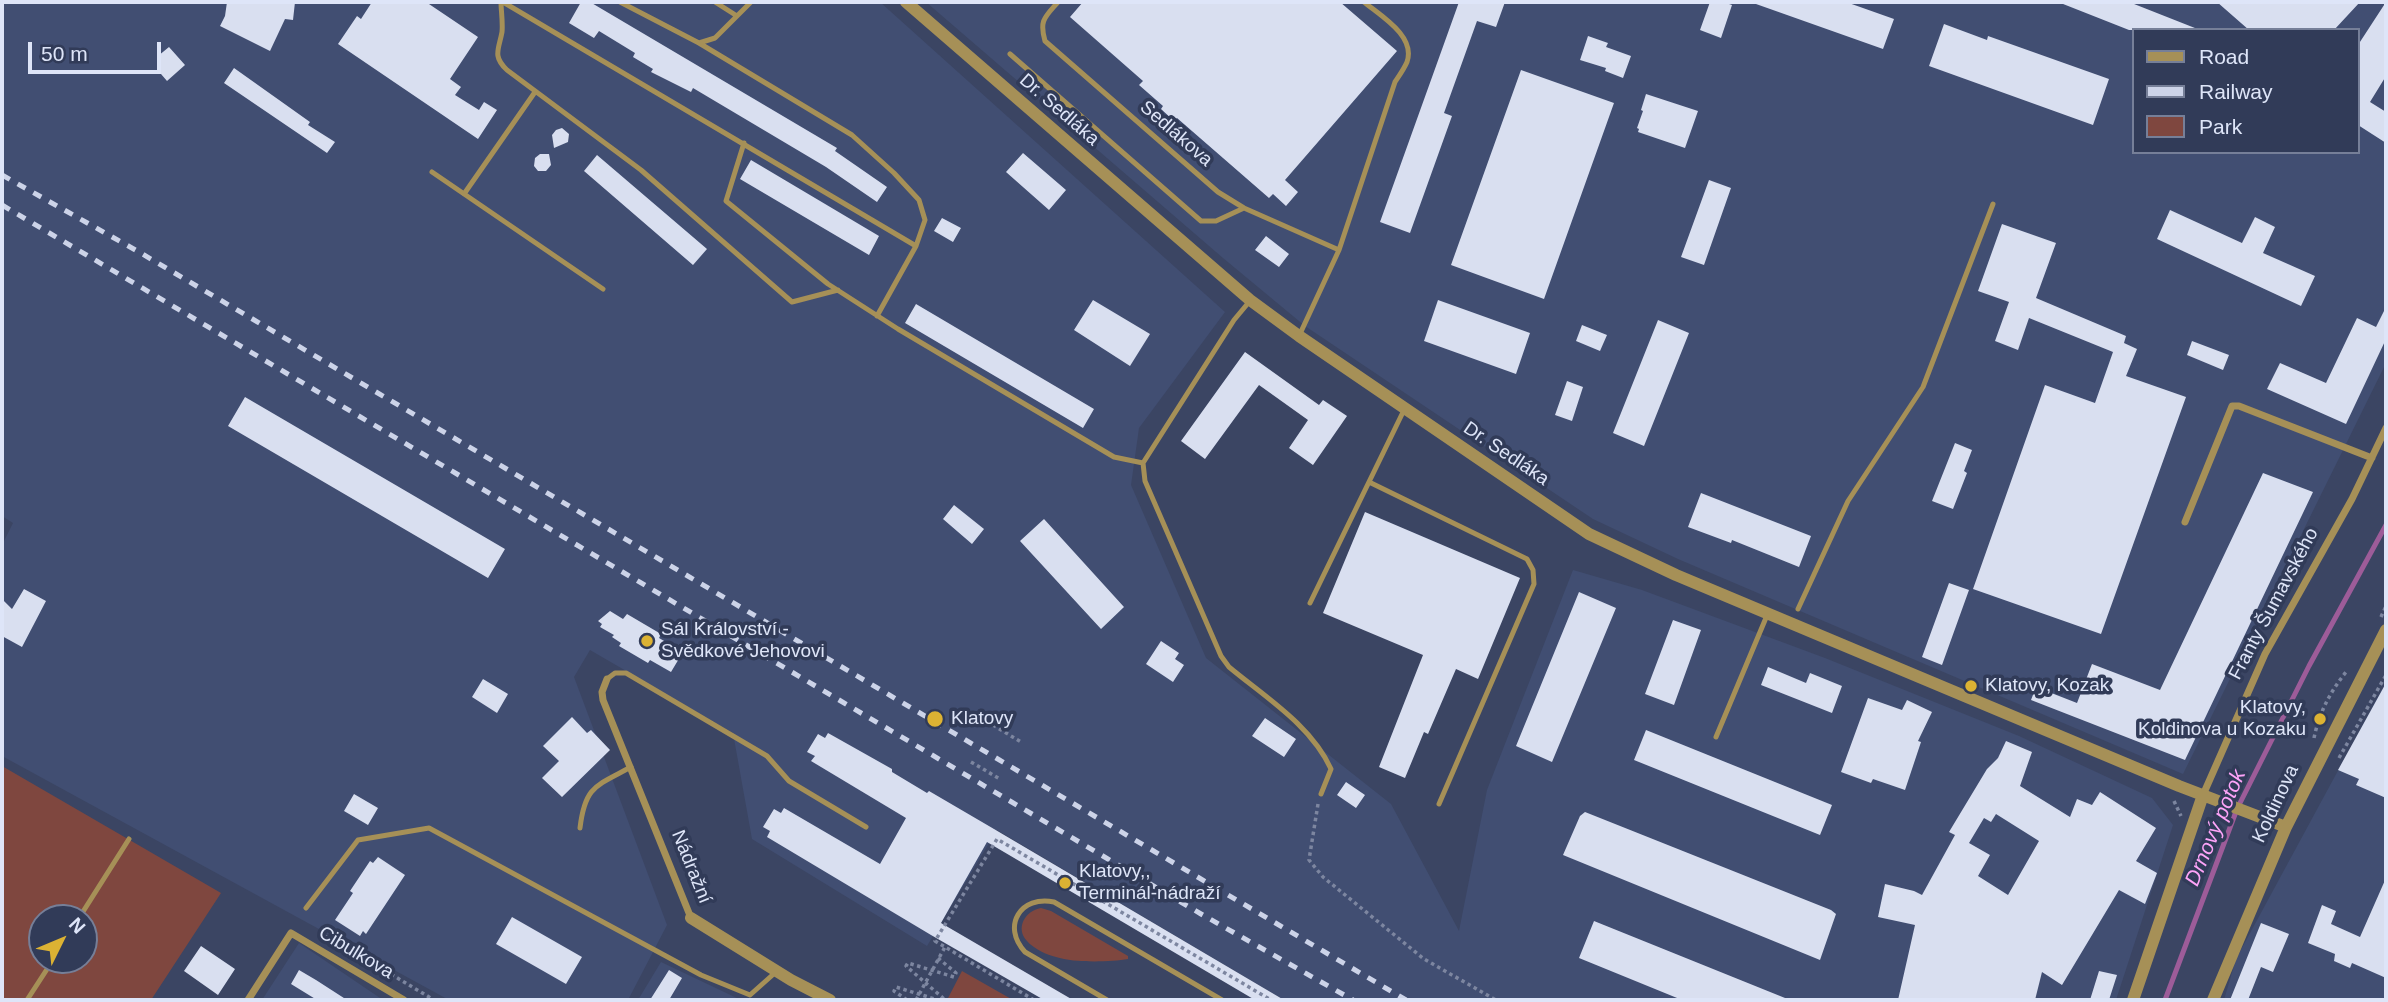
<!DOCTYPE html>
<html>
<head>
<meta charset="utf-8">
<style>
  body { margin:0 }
  #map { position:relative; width:2388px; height:1002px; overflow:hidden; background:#3b4563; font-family:Helvetica,sans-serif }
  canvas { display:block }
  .frame { position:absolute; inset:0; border:4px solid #dee5f8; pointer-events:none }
  .legend { position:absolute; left:2132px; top:28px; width:228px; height:126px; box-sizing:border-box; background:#313b58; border:2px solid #767f98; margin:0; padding:9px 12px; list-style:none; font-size:21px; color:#dee5f8 }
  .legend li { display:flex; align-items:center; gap:14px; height:35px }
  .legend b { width:35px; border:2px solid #767f98 }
  .north { position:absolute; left:28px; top:904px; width:70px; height:70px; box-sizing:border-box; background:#313b58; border:2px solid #767f98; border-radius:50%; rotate:47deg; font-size:19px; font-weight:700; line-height:28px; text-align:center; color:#dee5f8 }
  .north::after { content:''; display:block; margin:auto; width:24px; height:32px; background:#dcb233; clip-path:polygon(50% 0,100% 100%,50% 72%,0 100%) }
  .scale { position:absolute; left:28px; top:42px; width:133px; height:32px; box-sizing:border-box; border:4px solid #dee5f8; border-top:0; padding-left:9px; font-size:21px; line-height:24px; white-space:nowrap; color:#dee5f8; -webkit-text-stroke:5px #313b58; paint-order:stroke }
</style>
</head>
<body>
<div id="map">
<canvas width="2388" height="1002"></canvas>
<div class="frame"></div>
<ul class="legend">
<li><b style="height:9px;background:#a69057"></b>Road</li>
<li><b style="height:9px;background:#ccd3e8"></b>Railway</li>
<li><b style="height:19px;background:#7f473f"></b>Park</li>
</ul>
<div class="north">N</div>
<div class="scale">50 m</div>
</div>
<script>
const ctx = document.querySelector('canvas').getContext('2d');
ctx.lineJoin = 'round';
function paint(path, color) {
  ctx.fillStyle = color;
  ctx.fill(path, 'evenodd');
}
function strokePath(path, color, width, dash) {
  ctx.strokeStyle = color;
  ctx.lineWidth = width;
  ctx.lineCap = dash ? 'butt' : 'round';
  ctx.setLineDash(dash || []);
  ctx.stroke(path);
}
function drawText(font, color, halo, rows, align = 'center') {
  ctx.font = font + ' Helvetica,sans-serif';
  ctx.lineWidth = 7;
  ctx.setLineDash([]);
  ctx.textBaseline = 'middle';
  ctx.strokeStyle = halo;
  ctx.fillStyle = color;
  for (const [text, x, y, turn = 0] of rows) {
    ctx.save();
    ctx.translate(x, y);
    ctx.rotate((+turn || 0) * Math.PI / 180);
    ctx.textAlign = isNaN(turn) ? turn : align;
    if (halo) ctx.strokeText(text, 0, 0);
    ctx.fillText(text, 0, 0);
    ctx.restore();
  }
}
const built = new Path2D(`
  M 2,2 L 880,2 L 1225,312 L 1139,428 L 1131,485 L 1206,658 L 1391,804 L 1459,931 L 1487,790 L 1573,570 L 1642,590 L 1825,658 L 2019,736 L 2152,798 L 2173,825 L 2116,1000 L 1284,1000 L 997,830 L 927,946 L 752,839 L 733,733 L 590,650 L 574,677 L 667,925 L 628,1000 L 449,1000 L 2,756 L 2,545 L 13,523 L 2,516 Z
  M 926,2 L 2386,2 L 2386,363 L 2183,774 L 1678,559 L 1593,519 L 1305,326 L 1223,258 ZM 2134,30 L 2358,30 L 2358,152 L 2134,152 Z
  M 2386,682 L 2386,1000 L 2224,1000 L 2236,959 Z
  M 299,943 L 383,1000 L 262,1000 Z
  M 661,962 L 741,1000 L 638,1000 Z`);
const green = new Path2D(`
  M 2,766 L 221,893 L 151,1000 L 2,1000 ZM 42,918 L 84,918 L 84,960 L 42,960 Z
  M 1041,908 L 1051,911 L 1128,956 L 1128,959 C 1110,962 1074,963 1056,957 C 1047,955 1034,949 1027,941 C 1015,928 1025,911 1041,908 Z
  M 962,971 L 1013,1000 L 947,1000 Z`);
const stream = new Path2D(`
  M 2165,1000 L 2237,809 L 2309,666 L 2386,525`);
const building = new Path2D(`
  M 227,2 L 295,2 L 293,20 L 285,19 L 270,51 L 220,26 L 225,16 Z
  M 372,2 L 426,2 L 478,37 L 450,79 L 461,87 L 455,95 L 479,110 L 484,102 L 497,110 L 478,139 L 338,44 L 357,16 L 361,19 Z
  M 581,2 L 590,2 L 837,148 L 835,151 L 887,187 L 877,202 L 826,167 L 693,88 L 691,92 L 651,72 L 653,69 L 633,57 L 635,53 L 599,31 L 594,38 L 569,23 Z
  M 1083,2 L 1340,2 L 1397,51 L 1285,180 L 1298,192 L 1286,206 L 1273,194 L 1269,198 L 1177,118 L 1174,121 L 1161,109 L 1163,106 L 1139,85 L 1143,81 L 1070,17 Z
  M 1459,2 L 1505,2 L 1496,27 L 1477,21 L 1444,113 L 1452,116 L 1410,233 L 1380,222 Z
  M 1710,2 L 1723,2 L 1732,5 L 1721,38 L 1700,30 Z
  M 1757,2 L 1846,2 L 1894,19 L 1883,49 L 1756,4 Z
  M 2058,2 L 2129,2 L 2200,30 L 2129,30 Z
  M 2217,2 L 2360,2 L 2334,30 L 2249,30 Z
  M 2386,2 L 2386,76 L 2370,102 L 2386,112 L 2386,143 L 2358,125 L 2358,45 Z
  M 1944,24 L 1987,40 L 1988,36 L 2109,79 L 2093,125 L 1929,66 Z
  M 1588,36 L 1608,43 L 1606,47 L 1631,56 L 1623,78 L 1605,71 L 1606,68 L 1580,60 Z
  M 169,47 L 185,65 L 167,81 L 161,74 L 158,56 Z
  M 234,68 L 310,122 L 308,125 L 335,142 L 327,153 L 224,83 Z
  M 1521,70 L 1614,103 L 1544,299 L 1451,265 Z
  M 1646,94 L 1698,111 L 1685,148 L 1638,132 L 1639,129 L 1637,128 L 1643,111 L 1641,110 Z
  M 562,128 L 569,134 L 568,142 L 554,148 L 552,135 L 556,130 Z
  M 1023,153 L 1066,190 L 1049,210 L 1006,172 Z
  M 540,154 L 549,154 L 551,165 L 546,171 L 538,171 L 534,166 L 535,158 Z
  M 597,155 L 707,249 L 693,265 L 584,171 Z
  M 751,160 L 879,236 L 869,255 L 740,179 Z
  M 1709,180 L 1731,188 L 1704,265 L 1681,257 Z
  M 2170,210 L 2242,243 L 2255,217 L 2275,227 L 2263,253 L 2315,276 L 2301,306 L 2157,239 Z
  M 942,218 L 961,228 L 953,242 L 934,231 Z
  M 2002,224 L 2056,243 L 2036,298 L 2126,336 L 2124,343 L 2137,349 L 2126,376 L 2186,397 L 2101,634 L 1973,589 L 2045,385 L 2095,403 L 2113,352 L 2029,318 L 2018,350 L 1995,341 L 2009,302 L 1978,291 Z
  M 1266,236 L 1289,254 L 1279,267 L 1255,250 Z
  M 1093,300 L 1150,334 L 1130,366 L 1074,330 Z
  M 1438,300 L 1530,333 L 1516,374 L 1424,341 Z
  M 916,304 L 1094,409 L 1083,428 L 905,323 Z
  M 2386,307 L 2386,339 L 2346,424 L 2267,389 L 2280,363 L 2326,383 L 2357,318 L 2376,327 Z
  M 1658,320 L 1689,333 L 1644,446 L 1613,433 Z
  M 1582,325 L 1607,335 L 1600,351 L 1576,341 Z
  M 2192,341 L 2229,355 L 2223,370 L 2187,355 Z
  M 1245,352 L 1319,405 L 1323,400 L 1347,416 L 1313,465 L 1289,448 L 1308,420 L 1259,385 L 1205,459 L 1181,441 Z
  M 1567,381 L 1583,387 L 1572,421 L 1555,415 Z
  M 245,397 L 505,549 L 488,578 L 228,426 Z
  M 1955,443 L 1972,450 L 1964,471 L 1967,473 L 1953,509 L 1932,501 Z
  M 2263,473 L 2313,492 L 2185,760 L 2031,700 L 2036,687 L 2077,703 L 2092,664 L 2160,690 Z
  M 1701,493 L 1811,536 L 1799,567 L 1732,540 L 1731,543 L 1688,527 Z
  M 954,505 L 984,529 L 972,544 L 943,519 Z
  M 1365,512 L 1520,578 L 1478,679 L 1456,669 L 1428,734 L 1424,732 L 1405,778 L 1379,767 L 1423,655 L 1323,613 Z
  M 1044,519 L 1124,607 L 1101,629 L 1020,541 Z
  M 1949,583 L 1969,590 L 1942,665 L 1922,657 Z
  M 24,589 L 46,601 L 22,647 L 2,636 L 2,599 L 12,609 Z
  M 1579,592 L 1616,608 L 1552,762 L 1516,746 Z
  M 610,611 L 623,619 L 627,614 L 661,634 L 659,638 L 683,652 L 671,672 L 650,660 L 648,663 L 619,646 L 621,643 L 612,637 L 614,635 L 600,627 L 602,624 L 598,621 Z
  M 1673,620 L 1701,630 L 1674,705 L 1645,694 Z
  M 1161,641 L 1179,653 L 1175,659 L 1184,665 L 1173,682 L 1146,664 Z
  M 1768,667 L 1806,683 L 1810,673 L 1842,686 L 1832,713 L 1761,685 Z
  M 483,679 L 508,694 L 497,713 L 472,697 Z
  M 2386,683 L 2386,798 L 2356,785 L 2359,779 L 2338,770 Z
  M 1868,698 L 1902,710 L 1907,700 L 1932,712 L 1918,741 L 1921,742 L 1905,790 L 1873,779 L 1871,783 L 1841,772 Z
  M 572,717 L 587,733 L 591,730 L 610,750 L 562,797 L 542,778 L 559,761 L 543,746 Z
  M 1265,718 L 1296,739 L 1284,757 L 1252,736 Z
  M 1646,730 L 1832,805 L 1820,835 L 1634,760 Z
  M 828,733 L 892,769 L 892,772 L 927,793 L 929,791 L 994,829 L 1284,1000 L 1255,1000 L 987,842 L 941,923 L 1073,1000 L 1044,1000 L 931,935 L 767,837 L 770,831 L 763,827 L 774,809 L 781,813 L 784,808 L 880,864 L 906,818 L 811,761 L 815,756 L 807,752 L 818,734 L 825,738 Z
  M 2006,741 L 2032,752 L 2020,786 L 2070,817 L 2077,799 L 2092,805 L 2100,792 L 2156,828 L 2136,861 L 2157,873 L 2145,904 L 2119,890 L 2062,985 L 2042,972 L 2035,1000 L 1898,1000 L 1915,925 L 1878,917 L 1885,884 L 1914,891 L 1922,895 L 1955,835 L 1949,832 L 1987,769 L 1998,758 ZM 1996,814 L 2039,841 L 2008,895 L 1978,876 L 1990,855 L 1969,843 L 1984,818 L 1991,822 Z
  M 1346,782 L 1365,795 L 1356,808 L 1337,795 Z
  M 354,794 L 378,808 L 368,825 L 344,811 Z
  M 1585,812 L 1831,910 L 1836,914 L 1820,960 L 1563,855 L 1580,816 Z
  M 378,857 L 405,875 L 366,934 L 363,931 L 360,936 L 335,920 L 353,893 L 350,891 L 370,861 L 373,863 Z
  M 2386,878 L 2386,978 L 2352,963 L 2350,968 L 2334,961 L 2335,954 L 2308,943 L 2322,905 L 2336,911 L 2331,924 L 2360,937 Z
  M 512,917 L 582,957 L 566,984 L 496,944 Z
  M 1594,921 L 1790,1000 L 1682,1000 L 1579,958 Z
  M 2261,923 L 2289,934 L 2273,972 L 2261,967 L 2248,1000 L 2230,1000 Z
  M 201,946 L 235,969 L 218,995 L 184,971 Z
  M 299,970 L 316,980 L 347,1000 L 317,1000 L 291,984 Z
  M 669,970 L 682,978 L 669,1000 L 650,1000 Z
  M 2099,971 L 2117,975 L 2109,1000 L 2090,1000 Z`);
const path = new Path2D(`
  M 2381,617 L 2386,606
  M 993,725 L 1021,742
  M 2314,738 C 2319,713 2331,690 2347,671
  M 2339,758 L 2386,675
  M 971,762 L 1000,779
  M 2174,801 L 2181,816
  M 1318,804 L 1309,860 L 1323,877 L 1424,959 L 1496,1000
  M 318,933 L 339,943 L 434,1000
  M 938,958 L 956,973 L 954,977 L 908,963 L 906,966 L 943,998 L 942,1000
  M 907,1000 L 894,991 L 896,987 L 938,1000
  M 916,1000 L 945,947
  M 1034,1000 L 935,941 L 997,839 L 1271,1000`);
const service = new Path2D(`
  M 501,2 C 501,11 503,22 502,32 C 499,49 492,56 507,70 L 641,170 L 792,302 L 838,290
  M 503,2 L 916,246
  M 620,2 L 699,43 L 715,38 L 751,2
  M 715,2 L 737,16
  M 1058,2 C 1045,17 1039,20 1045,41 L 1218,192 L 1244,208 L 1339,250
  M 699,43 L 852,135 L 894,173 L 919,200 L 925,220 L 916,246 L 877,316
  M 1010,54 L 1201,221 L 1216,221 L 1244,208
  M 744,143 L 726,201 L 828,284 L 898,329 L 1114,457 L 1143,463
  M 432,172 L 603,289
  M 464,194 L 535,92
  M 1249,302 L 1234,320 L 1143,463 L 1145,481 L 1221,656 L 1229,667 C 1265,697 1311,725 1331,769 L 1321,794
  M 1299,336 L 1339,250 L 1395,82 C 1399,76 1404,69 1407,62 C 1416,36 1381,16 1364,2
  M 1369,482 L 1527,559 L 1533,570 L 1534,584 L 1439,804
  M 1310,603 L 1405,408
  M 1798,609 L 1848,501 L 1923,387 L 1993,204
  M 607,679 L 615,673 L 626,673 L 767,756 L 789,781 L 866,827
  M 1716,737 L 1768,613
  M 580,828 C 585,786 596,786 631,767
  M 306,908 L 358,840 L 429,828 L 701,975 L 750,995 L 777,971
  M 79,918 L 129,839
  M 27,1000 L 53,960
  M 1107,1000 L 1025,952 C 1001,926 1021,895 1054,902 L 1222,1000`);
const minor = new Path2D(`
  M 2185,522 L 2232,406 L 2239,406 L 2372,458
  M 607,679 L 602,692 L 603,700 L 691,918
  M 2203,795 L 2265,654 L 2352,499 L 2386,428
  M 248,1000 L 291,933 L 404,1000`);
const tertiary = new Path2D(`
  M 906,2 L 1250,300 L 1299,336 L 1589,534 L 1676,575 L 2179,786 L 2286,827
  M 691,918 L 791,980 L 830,1000
  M 2133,1000 L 2203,795
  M 2213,1000 L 2286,827 L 2386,630`);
const rail = new Path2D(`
  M 2,175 L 139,252 L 1406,1000
  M 2,205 L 1201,914 L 1353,1000`);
const markers = [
  [647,641,7,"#dcb233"],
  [1971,686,7,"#dcb233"],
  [935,719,9,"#dcb233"],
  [2320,719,7,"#dcb233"],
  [1065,883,7,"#dcb233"]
];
const streetNames = [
  ["Dr. Sedláka",1059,110,41],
  ["Sedlákova",1176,134,41],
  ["Dr. Sedláka",1506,454,34],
  ["Franty Šumavského",2274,604,-62],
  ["Koldinova",2276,804,-65],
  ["Nádražní",691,867,68],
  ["Cibulkova",356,953,31]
];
const poiNames = [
  ["Sál Království -",661,630],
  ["Svědkové Jehovovi",661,652],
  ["Klatovy, Kozak",1985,686],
  ["Klatovy,",2306,708,"right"],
  ["Koldinova u Kozaku",2306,730,"right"],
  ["Klatovy",951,719],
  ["Klatovy,,",1079,872],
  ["Terminál-nádraží",1079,894]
];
const waterNames = [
  ["Drnový potok",2216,828,-67]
];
paint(built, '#414e72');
paint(green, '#7f473f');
strokePath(stream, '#9d5c99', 5);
paint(building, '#d9dff0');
strokePath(path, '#7d86a0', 3.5, [3.5, 3.5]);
strokePath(service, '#a69057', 5);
strokePath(minor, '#a69057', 7);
strokePath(tertiary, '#a69057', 12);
strokePath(rail, '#ccd3e8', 5, [9, 9]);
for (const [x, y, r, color] of markers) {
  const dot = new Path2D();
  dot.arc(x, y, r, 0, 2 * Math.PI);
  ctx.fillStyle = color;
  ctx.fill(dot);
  strokePath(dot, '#313b58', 2.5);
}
drawText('19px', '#dee5f8', '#313b58', streetNames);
drawText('19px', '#dee5f8', '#313b58', poiNames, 'left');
drawText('italic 21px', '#fda4f8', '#313b58', waterNames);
</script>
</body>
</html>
